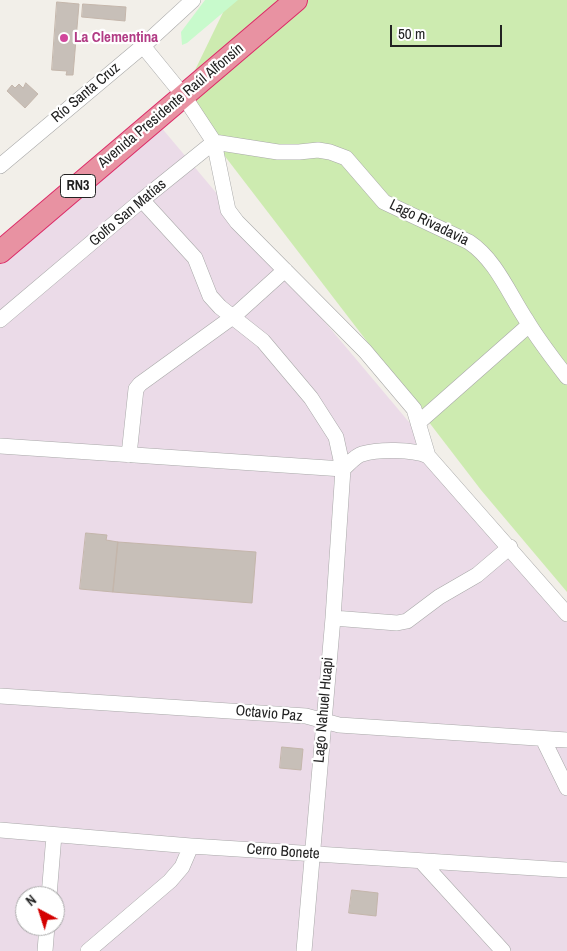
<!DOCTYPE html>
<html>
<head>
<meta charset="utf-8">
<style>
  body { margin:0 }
  #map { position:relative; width:567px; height:951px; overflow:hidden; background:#f2efe9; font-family:"Archivo Narrow",sans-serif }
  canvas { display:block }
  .north { position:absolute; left:15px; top:886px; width:50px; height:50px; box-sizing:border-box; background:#fff; border:1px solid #a7a7a7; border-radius:50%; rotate:320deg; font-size:14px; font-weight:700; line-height:20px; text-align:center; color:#222 }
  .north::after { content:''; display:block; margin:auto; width:18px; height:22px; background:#d40000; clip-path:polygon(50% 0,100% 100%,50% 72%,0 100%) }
  .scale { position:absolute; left:390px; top:25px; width:112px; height:22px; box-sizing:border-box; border:2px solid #222; border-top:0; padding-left:6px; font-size:15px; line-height:18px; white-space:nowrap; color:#222; -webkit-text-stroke:4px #fff; paint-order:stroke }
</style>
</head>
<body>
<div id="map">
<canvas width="567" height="951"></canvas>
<div class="north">N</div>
<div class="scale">50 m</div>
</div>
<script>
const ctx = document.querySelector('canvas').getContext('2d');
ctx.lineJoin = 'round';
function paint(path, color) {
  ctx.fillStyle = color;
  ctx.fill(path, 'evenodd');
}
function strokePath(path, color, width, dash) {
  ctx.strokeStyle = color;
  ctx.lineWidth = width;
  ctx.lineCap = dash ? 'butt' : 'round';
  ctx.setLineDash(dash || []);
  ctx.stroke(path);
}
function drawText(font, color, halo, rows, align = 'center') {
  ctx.font = font + ' "Archivo Narrow",sans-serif';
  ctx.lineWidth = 4.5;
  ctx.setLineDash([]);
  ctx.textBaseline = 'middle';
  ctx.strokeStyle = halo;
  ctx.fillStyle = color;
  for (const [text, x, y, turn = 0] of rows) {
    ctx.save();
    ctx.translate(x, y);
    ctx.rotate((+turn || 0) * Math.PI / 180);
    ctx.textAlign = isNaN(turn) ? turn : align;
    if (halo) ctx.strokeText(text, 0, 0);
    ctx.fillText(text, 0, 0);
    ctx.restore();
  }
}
const industrial = new Path2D(`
  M 155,120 L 567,610 L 567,951 L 0,951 L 0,252 ZM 25,896 L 55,896 L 55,926 L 25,926 Z`);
const grass = new Path2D(`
  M 229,0 L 567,0 L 567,592 L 481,490 L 214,142 L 183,95 Z`);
const park = new Path2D(`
  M 205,0 L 238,0 L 187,43 L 182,45 L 181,32 Z`);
const building = new Path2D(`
  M 57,2 L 79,4 L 73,75 L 66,75 L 67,71 L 52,70 Z
  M 83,4 L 126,7 L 125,21 L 82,17 Z
  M 26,83 L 38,94 L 25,108 L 7,91 L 12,85 L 15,88 L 19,84 L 23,88 Z
  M 86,533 L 107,535 L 106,540 L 118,542 L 113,592 L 80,589 Z
  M 118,542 L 256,552 L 252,603 L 113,592 Z
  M 282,747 L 303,749 L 301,770 L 280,768 Z
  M 352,890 L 378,893 L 376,916 L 349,913 Z`);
const minor = new Path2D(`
  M 0,166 L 143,46 L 193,0
  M 142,200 L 195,258 L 210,296 L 220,307 L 263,341 L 311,398 L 336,437 L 343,469 C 349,464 355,456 362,454 C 378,449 413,449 428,456 L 567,614
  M 0,320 L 142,200 L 214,142 L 183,95 L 143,46
  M 418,423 L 529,325
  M 0,446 L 343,469 L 333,618 L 304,951
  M 129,455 L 136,389 L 140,384 L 234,316 L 285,270
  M 428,456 L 414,409 L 365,351 L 237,222 L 228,210 L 214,142 L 278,152 L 299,152 L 318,150 L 330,152 L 346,158 L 384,202 L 469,242 C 496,260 509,294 527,321 C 539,341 553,359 567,377
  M 333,618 L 397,623 L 407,621 L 439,597 L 477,575 L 510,547
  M 0,696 L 306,716 L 339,725 L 567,740
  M 543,739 L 567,788
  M 0,830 L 191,846 L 567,870
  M 421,861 L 503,951
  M 49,896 L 54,835
  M 45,951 L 47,926
  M 88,951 L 170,881 L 182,867 L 191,846`);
const highway = new Path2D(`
  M 0,252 L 296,0`);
const markers = [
  [64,38,5,"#d1479c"]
];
const shields = [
  [78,186,35]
];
const shieldNames = [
  ["RN3",78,186]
];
const hotelNames = [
  ["La Clementina",74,38]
];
const streetNames = [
  ["Río Santa Cruz",86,93,-40],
  ["Avenida Presidente Raúl Alfonsín",171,106,-40],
  ["Golfo San Matías",128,213,-40],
  ["Lago Rivadavia",429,223,26],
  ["Lago Nahuel Huapi",324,710,-85],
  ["Octavio Paz",269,714,5],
  ["Cerro Bonete",283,852,4]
];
paint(industrial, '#ebdbe8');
paint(grass, '#cdebb0');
paint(park, '#c8facc');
paint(building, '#c7bfb8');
strokePath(building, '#c4b6ab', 1);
strokePath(minor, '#a9a9a9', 16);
strokePath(highway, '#dc2a67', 24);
strokePath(minor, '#fff', 15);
strokePath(highway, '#e892a2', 22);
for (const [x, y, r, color] of markers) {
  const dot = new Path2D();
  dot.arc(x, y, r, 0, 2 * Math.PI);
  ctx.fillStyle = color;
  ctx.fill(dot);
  strokePath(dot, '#fff', 2);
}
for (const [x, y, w] of shields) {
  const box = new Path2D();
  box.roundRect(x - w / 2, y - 11.5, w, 23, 4);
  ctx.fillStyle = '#fff';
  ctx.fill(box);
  strokePath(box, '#222', 1);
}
drawText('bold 14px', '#222', null, shieldNames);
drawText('bold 15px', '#b23c85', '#fff', hotelNames, 'left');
drawText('15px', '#222', '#fff', streetNames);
</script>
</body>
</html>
